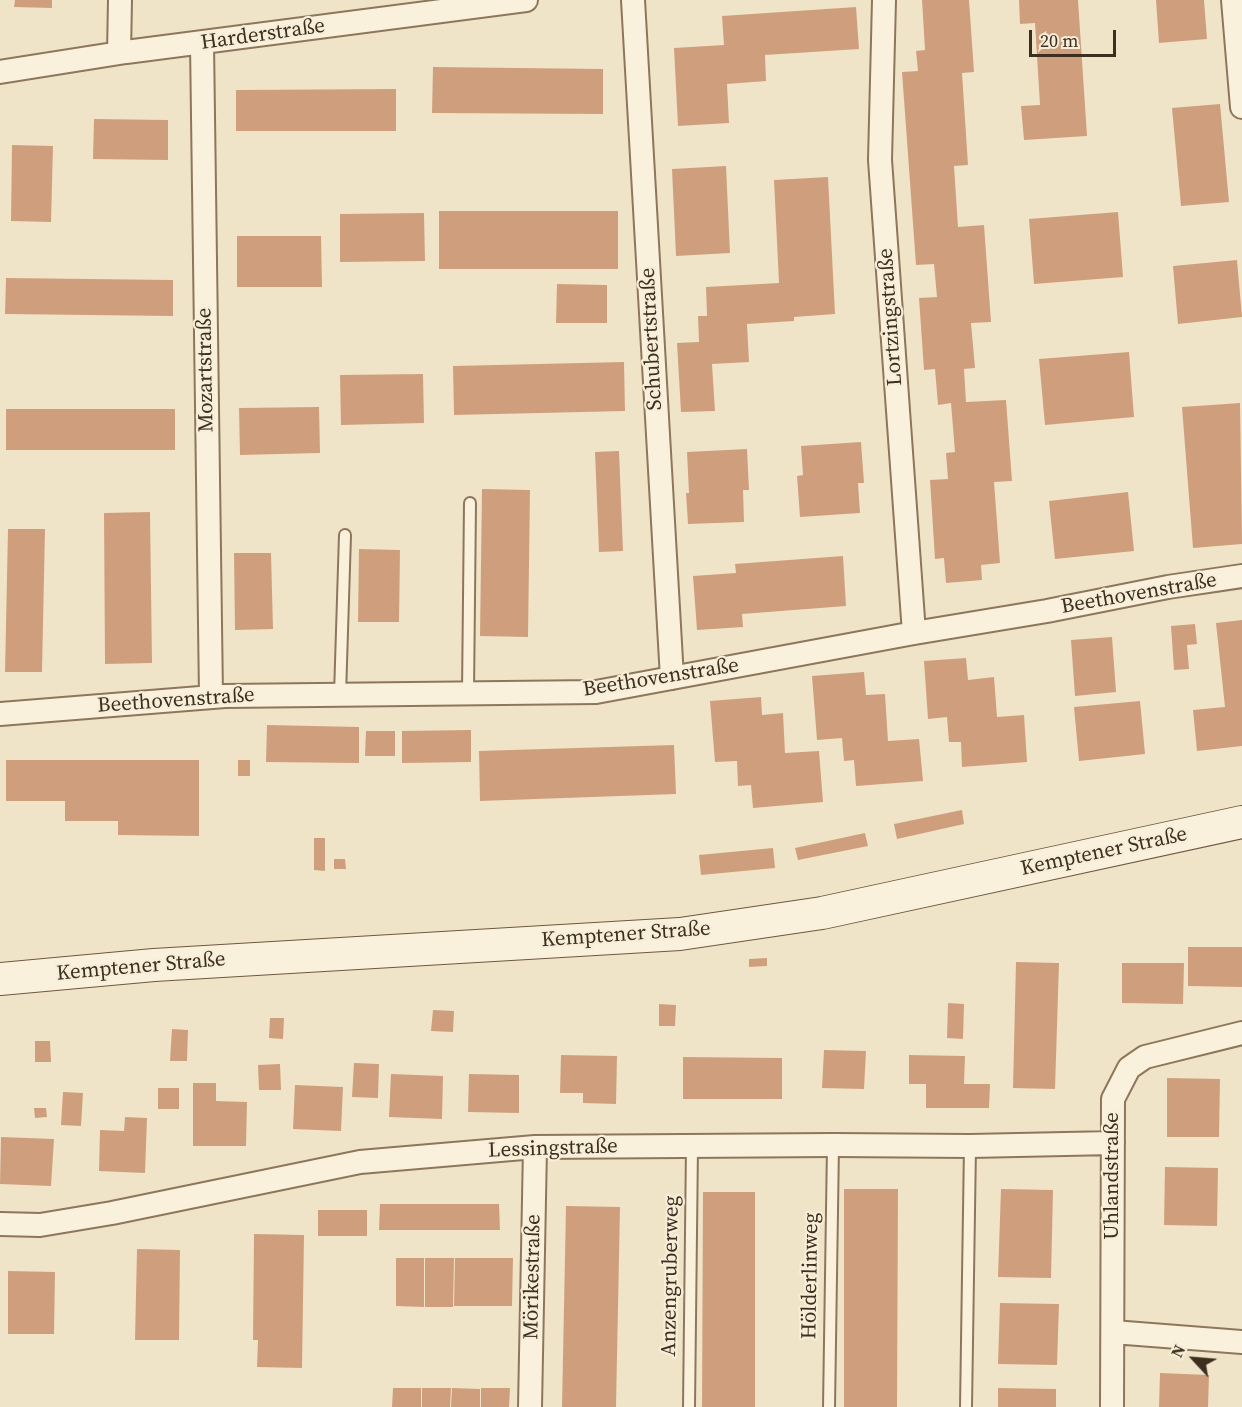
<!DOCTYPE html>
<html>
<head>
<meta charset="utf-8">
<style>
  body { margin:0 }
  #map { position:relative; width:1242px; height:1407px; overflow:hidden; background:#f0e4c8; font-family:"Source Serif 4",serif }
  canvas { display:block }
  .north { position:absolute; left:1164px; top:1329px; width:60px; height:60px; -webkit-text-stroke:4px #f7eed8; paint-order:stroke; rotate:296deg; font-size:16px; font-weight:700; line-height:24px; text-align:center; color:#3d2e20 }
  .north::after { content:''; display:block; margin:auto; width:21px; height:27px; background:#3d2e20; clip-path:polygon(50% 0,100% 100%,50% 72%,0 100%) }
  .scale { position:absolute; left:1029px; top:30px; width:87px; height:27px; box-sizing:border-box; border:3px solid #3d2e20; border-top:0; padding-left:8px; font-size:18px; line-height:21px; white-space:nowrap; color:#3d2e20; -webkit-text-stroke:4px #f7eed8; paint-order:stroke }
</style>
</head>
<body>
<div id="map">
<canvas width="1242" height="1407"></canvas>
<div class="north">N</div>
<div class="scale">20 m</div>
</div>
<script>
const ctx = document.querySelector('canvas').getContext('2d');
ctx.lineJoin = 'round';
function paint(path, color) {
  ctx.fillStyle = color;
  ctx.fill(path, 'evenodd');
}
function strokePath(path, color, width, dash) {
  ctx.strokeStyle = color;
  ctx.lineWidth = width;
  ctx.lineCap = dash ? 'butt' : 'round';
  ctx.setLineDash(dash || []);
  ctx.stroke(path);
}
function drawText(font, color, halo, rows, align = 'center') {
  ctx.font = font + ' "Source Serif 4",serif';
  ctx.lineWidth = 4.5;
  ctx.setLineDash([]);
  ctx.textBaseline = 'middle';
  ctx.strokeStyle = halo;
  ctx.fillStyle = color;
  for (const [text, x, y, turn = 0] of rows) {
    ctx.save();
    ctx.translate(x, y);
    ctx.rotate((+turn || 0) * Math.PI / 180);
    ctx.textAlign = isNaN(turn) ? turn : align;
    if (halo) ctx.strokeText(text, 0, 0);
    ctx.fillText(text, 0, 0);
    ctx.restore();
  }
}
const building = new Path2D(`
  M 15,0 L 52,0 L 52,8 L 14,7 Z
  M 922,0 L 969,0 L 974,72 L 962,73 L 968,165 L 954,166 L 958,227 L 984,225 L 991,322 L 971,323 L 975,368 L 964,369 L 966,402 L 1006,400 L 1012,481 L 994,482 L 1000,563 L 981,565 L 982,580 L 946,583 L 944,558 L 935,559 L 930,480 L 948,479 L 946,453 L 955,452 L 951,403 L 938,405 L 935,369 L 924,370 L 919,298 L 937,297 L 934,264 L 916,265 L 902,72 L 918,71 L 916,51 L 925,50 Z
  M 1019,0 L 1078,0 L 1087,136 L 1024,140 L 1021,106 L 1040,105 L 1035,23 L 1020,24 Z
  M 1156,0 L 1204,0 L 1207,39 L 1159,43 Z
  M 856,7 L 859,49 L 765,55 L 766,81 L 727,84 L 729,123 L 678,126 L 674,48 L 724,45 L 722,16 Z
  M 433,67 L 603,69 L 603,114 L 432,113 Z
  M 396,89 L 396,131 L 236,131 L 236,90 Z
  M 1220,104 L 1229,202 L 1181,206 L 1172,108 Z
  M 94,119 L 168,120 L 168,160 L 93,159 Z
  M 12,145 L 53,146 L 51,222 L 11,221 Z
  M 726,166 L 730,253 L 676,256 L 672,169 Z
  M 828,177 L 835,314 L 794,317 L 794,321 L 747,324 L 749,362 L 712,364 L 715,411 L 681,412 L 677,343 L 699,342 L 698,316 L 707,316 L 706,287 L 779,283 L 774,180 Z
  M 439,211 L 618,211 L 618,269 L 439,269 Z
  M 1118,212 L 1123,277 L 1034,284 L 1029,219 Z
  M 424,213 L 425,261 L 340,262 L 340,214 Z
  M 237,236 L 321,236 L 322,287 L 237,287 Z
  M 1237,260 L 1242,317 L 1178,324 L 1173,266 Z
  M 6,278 L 173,280 L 173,316 L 5,314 Z
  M 557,284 L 607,285 L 607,323 L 556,323 Z
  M 1129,352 L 1134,417 L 1045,425 L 1039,359 Z
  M 624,362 L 625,411 L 454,415 L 453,366 Z
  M 423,374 L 424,423 L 341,425 L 340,375 Z
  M 1240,403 L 1242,544 L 1193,548 L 1182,407 Z
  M 319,407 L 320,453 L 240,455 L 239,408 Z
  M 6,409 L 175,409 L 175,450 L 6,450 Z
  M 861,442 L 864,483 L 858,483 L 860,513 L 800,517 L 797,476 L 803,475 L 801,446 Z
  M 747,449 L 749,490 L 743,490 L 744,522 L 688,524 L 686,493 L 689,493 L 687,452 Z
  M 619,451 L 623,551 L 599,552 L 595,452 Z
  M 482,489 L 530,490 L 528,637 L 480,636 Z
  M 1128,492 L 1134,551 L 1055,559 L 1049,501 Z
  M 150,512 L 152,663 L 105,664 L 104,513 Z
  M 8,529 L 45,529 L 42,672 L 5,672 Z
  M 359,549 L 400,550 L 399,622 L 358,622 Z
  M 234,553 L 271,553 L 273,629 L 235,630 Z
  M 843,556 L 846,606 L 742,614 L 743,627 L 697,630 L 693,576 L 736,573 L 735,564 Z
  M 1242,620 L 1242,746 L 1197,751 L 1193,710 L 1225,707 L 1216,623 Z
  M 1195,624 L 1197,644 L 1187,645 L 1189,669 L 1174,670 L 1171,626 Z
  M 1112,637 L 1116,692 L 1075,696 L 1071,640 Z
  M 966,658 L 968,680 L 994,677 L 997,717 L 1024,715 L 1027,762 L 962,767 L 961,742 L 949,742 L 947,717 L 928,719 L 924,661 Z
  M 864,672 L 866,695 L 885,694 L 888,741 L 919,739 L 923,781 L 856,786 L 854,760 L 844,761 L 842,738 L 817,740 L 812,676 Z
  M 761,697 L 762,715 L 783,713 L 785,753 L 819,751 L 823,802 L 753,808 L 751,785 L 738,786 L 737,761 L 715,762 L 710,701 Z
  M 1140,701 L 1145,754 L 1079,761 L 1074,707 Z
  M 267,725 L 359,727 L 359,763 L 266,762 Z
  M 471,730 L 471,762 L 402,763 L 402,731 Z
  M 366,731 L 395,731 L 395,756 L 365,756 Z
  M 674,745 L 676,794 L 480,801 L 479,751 Z
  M 6,760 L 199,760 L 199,836 L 118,835 L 118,821 L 65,821 L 65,801 L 6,801 Z
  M 238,760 L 250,760 L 250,776 L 238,776 Z
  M 962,810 L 964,824 L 897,839 L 894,824 Z
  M 865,833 L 868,846 L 798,860 L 795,848 Z
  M 314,838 L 325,838 L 325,871 L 314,870 Z
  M 773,848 L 775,868 L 701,875 L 699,855 Z
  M 334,859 L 345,859 L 346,869 L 334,869 Z
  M 1188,947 L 1242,947 L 1242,987 L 1188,986 Z
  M 767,958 L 767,966 L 749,967 L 749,959 Z
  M 1016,962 L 1059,963 L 1055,1089 L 1013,1088 Z
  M 1122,963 L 1184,963 L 1183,1004 L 1122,1003 Z
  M 948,1003 L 964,1004 L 963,1039 L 947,1038 Z
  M 659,1004 L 676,1005 L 675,1026 L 659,1026 Z
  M 433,1010 L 454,1011 L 453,1032 L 431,1031 Z
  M 270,1018 L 284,1018 L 283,1039 L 269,1038 Z
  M 172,1029 L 188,1030 L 187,1061 L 170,1061 Z
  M 35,1041 L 50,1041 L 51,1062 L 35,1062 Z
  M 824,1050 L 866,1051 L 864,1089 L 822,1088 Z
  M 561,1055 L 617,1056 L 616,1104 L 583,1103 L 583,1093 L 560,1093 Z
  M 909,1055 L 965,1056 L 964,1084 L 990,1084 L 989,1108 L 926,1108 L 926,1084 L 909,1084 Z
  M 683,1057 L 782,1058 L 782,1099 L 683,1099 Z
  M 354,1063 L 379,1064 L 378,1098 L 352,1097 Z
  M 280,1064 L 281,1090 L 259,1090 L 258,1065 Z
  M 391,1074 L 443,1076 L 442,1119 L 389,1117 Z
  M 469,1074 L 519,1075 L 519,1113 L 468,1112 Z
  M 1167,1078 L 1220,1079 L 1219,1137 L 1167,1137 Z
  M 193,1083 L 216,1083 L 216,1101 L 247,1102 L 246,1146 L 193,1146 Z
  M 295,1085 L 343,1087 L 341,1131 L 293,1129 Z
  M 158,1088 L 179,1088 L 179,1109 L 158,1109 Z
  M 63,1092 L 83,1093 L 81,1126 L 61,1125 Z
  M 34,1108 L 46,1108 L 47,1117 L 35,1118 Z
  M 125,1117 L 147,1118 L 145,1173 L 99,1171 L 100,1130 L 124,1131 Z
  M 1,1137 L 54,1139 L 51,1186 L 0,1184 Z
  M 1165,1167 L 1218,1168 L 1217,1226 L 1164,1225 Z
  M 844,1189 L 898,1189 L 897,1407 L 844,1407 Z
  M 1001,1189 L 1053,1190 L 1051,1278 L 998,1277 Z
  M 703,1192 L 755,1192 L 755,1407 L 702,1407 Z
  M 380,1204 L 499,1204 L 500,1230 L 379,1230 Z
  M 566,1206 L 620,1207 L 616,1407 L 562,1407 Z
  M 318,1210 L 367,1210 L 367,1236 L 318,1236 Z
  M 254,1234 L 304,1235 L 302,1368 L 257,1367 L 258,1340 L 253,1340 Z
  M 137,1249 L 180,1250 L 179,1340 L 135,1340 Z
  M 396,1258 L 424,1258 L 424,1307 L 396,1306 Z
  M 425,1258 L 454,1258 L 453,1307 L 425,1307 Z
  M 455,1258 L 513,1258 L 512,1306 L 454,1306 Z
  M 8,1271 L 55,1272 L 54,1334 L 8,1334 Z
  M 1000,1303 L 1059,1304 L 1057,1365 L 998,1364 Z
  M 1160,1373 L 1209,1375 L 1208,1407 L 1159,1407 Z
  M 393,1388 L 421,1388 L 421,1407 L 392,1407 Z
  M 422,1388 L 451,1388 L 450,1407 L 422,1407 Z
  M 452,1388 L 480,1389 L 480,1407 L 451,1407 Z
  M 481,1388 L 510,1388 L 509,1407 L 481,1407 Z
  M 998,1388 L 1056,1389 L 1056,1407 L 998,1407 Z`);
const service = new Path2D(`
  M 468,693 L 470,503
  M 340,695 L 345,535
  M 689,1407 L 692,1146
  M 829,1407 L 833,1145
  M 966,1407 L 970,1146`);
const minor = new Path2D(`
  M 633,0 L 672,678
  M 884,0 L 880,160 L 914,633
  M 1233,0 L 1242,107
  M 202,43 L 211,696
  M 119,53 L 120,0
  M 0,72 L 126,52 L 526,0
  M 0,714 L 225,696 L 596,692 L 914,633 L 1047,611 L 1168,587 L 1242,576
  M 0,1224 L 40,1225 L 112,1213 L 360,1162 L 535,1147 L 833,1145 L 970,1146 L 1113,1143
  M 1113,1332 L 1242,1342
  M 530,1407 L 535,1147
  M 1112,1407 L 1113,1099 L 1129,1068 L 1145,1057 L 1242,1033`);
const secondary = new Path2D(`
  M 0,979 L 154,965 L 680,934 L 822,913 L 1242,822`);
const streetNames = [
  ["Harderstraße",263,35,-8],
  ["Lortzingstraße",891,317,-94],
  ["Schubertstraße",652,339,-93],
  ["Mozartstraße",206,370,-91],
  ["Beethovenstraße",1139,594,-10],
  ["Beethovenstraße",661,678,-9],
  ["Beethovenstraße",176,701,-4],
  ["Kemptener Straße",1104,852,-12],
  ["Kemptener Straße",626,935,-4],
  ["Kemptener Straße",141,967,-5],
  ["Lessingstraße",553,1149,-2],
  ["Uhlandstraße",1113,1176,-90],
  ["Anzengruberweg",671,1276,-89],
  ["Hölderlinweg",811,1276,-89],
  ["Mörikestraße",533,1277,-89]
];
paint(building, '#cf9f7d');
strokePath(service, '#8d765c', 14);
strokePath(minor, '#8d765c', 26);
strokePath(secondary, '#6f573f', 34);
strokePath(service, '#faf1dc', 10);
strokePath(minor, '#faf1dc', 22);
strokePath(secondary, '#faf1dc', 32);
drawText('21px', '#3d2e20', '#f7eed8', streetNames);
</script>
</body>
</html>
